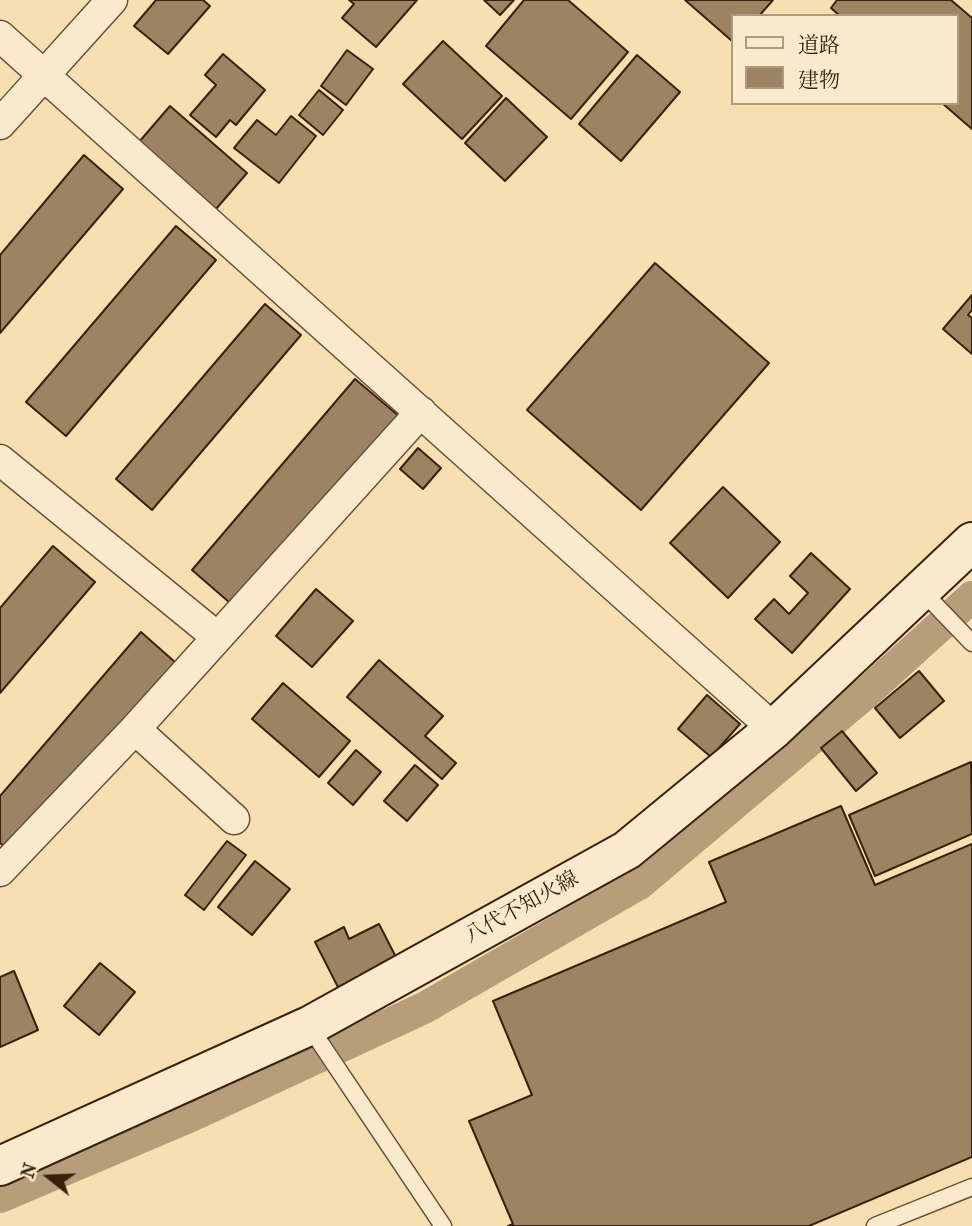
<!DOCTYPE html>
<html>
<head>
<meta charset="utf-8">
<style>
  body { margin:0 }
  #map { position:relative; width:972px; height:1226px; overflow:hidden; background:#f7dfb2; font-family:"IM FELL French Canon","Noto Serif JP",serif }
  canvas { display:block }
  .legend { position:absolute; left:731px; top:14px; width:228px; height:91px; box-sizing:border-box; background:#faeacd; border:2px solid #ad9a81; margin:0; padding:9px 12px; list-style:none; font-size:21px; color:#3a210e }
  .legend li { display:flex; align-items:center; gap:14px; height:35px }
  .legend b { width:35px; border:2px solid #ad9a81 }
  .north { position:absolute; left:14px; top:1142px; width:70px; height:70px; -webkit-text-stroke:5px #faeacd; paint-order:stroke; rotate:288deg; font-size:19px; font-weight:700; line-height:28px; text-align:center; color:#3a210e }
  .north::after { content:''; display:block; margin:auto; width:24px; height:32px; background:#3a210e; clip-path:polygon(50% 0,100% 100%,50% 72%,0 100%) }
</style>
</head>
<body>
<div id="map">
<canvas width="972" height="1226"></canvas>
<ul class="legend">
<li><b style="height:9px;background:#faeacd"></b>道路</li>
<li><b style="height:19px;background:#9c8463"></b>建物</li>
</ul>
<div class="north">N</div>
</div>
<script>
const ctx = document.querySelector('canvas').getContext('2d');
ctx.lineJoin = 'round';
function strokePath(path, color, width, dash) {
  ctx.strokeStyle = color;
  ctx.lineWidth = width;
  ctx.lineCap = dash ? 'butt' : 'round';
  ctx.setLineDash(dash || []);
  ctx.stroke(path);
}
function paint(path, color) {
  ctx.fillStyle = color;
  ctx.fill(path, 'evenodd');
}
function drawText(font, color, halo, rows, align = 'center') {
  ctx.font = font + ' "IM FELL French Canon","Noto Serif JP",serif';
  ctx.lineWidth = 5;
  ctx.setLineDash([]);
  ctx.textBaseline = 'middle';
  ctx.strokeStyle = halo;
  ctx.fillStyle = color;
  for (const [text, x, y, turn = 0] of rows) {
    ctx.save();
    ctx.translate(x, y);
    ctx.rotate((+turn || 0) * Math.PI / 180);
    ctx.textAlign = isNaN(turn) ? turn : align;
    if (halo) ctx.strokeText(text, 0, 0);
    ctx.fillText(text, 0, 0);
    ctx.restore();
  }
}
const canal = new Path2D(`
  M 0,1197 L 191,1116 L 424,1008 L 639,884 L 866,693 L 972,597`);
const building = new Path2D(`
  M 156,0 L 203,0 L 210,6 L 168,54 L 134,26 Z
  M 349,0 L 417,0 L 376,47 L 342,18 L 354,4 Z
  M 484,0 L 514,0 L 500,15 Z
  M 524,0 L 568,0 L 628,52 L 571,119 L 486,46 Z
  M 685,0 L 773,0 L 759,16 L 732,16 L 732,41 Z
  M 837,0 L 951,0 L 972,18 L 972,129 L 942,103 L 956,103 L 956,16 L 840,16 L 831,8 Z
  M 443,41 L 502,96 L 462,139 L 403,84 Z
  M 347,50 L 373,69 L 346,105 L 321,86 Z
  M 223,54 L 265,90 L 236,125 L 230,120 L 216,137 L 190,115 L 216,85 L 205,75 Z
  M 637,55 L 680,92 L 621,161 L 579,124 Z
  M 319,90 L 343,110 L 323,135 L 299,115 Z
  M 506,98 L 547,137 L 505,181 L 465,143 Z
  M 170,106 L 247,173 L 216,209 L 139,142 Z
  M 291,116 L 316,136 L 279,183 L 234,148 L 257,120 L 276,135 Z
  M 84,155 L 123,189 L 0,333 L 0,255 Z
  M 176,226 L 216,260 L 66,436 L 26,402 Z
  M 655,263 L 769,363 L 641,510 L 527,410 Z
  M 972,295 L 972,310 L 968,315 L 972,318 L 972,354 L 943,329 Z
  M 265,304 L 301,335 L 152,510 L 116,479 Z
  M 355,379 L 400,417 L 237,609 L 192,570 Z
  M 418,448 L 441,468 L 423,489 L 400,469 Z
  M 723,487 L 780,542 L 728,598 L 670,543 Z
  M 53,546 L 95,582 L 0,693 L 0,608 Z
  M 811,553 L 850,589 L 792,653 L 755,619 L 774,599 L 789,614 L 808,593 L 790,576 Z
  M 316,589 L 353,621 L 312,667 L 276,636 Z
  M 141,632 L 176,663 L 12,853 L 0,843 L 0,796 Z
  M 379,660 L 443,716 L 425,736 L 456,763 L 442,779 L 347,697 Z
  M 919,671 L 944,701 L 900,738 L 875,708 Z
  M 283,683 L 350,741 L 319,777 L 252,719 Z
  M 707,695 L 740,724 L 711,757 L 678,729 Z
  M 842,731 L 877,773 L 856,791 L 821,748 Z
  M 356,750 L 381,772 L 353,805 L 328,783 Z
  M 971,762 L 972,834 L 875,876 L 849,815 Z
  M 415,765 L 438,785 L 407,821 L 384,801 Z
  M 841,806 L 875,885 L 972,844 L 972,1157 L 809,1226 L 508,1226 L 513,1224 L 469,1121 L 532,1095 L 493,1001 L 726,902 L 709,862 Z
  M 227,841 L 246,855 L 204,910 L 185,895 Z
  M 255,861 L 290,889 L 252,935 L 218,907 Z
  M 379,924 L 399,963 L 341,993 L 315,942 L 344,927 L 349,939 Z
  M 100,963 L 135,992 L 99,1035 L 64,1006 Z
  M 14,971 L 38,1030 L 0,1047 L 0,977 Z`);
const lane = new Path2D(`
  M 922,591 L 972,643
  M 309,1026 L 443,1226
  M 875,1226 L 972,1187`);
const street = new Path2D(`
  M 0,36 L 774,729
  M 0,124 L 112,0
  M 0,460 L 217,637
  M 135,729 L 234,819
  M 0,871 L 135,729 L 421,412`);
const secondary = new Path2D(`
  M 0,1166 L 309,1026 L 627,850 L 774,729 L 972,542`);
const streetNames = [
  ["八代不知火線",522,908,-29]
];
strokePath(canal, '#b79e7a', 32);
paint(building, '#9c8463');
strokePath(building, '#3a210e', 2);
strokePath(lane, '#695037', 19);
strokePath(street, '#695037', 33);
strokePath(secondary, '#3a210e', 42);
strokePath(lane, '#faeacd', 16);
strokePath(street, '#faeacd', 30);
strokePath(secondary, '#faeacd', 38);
drawText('21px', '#3a210e', '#faeacd', streetNames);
</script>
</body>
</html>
